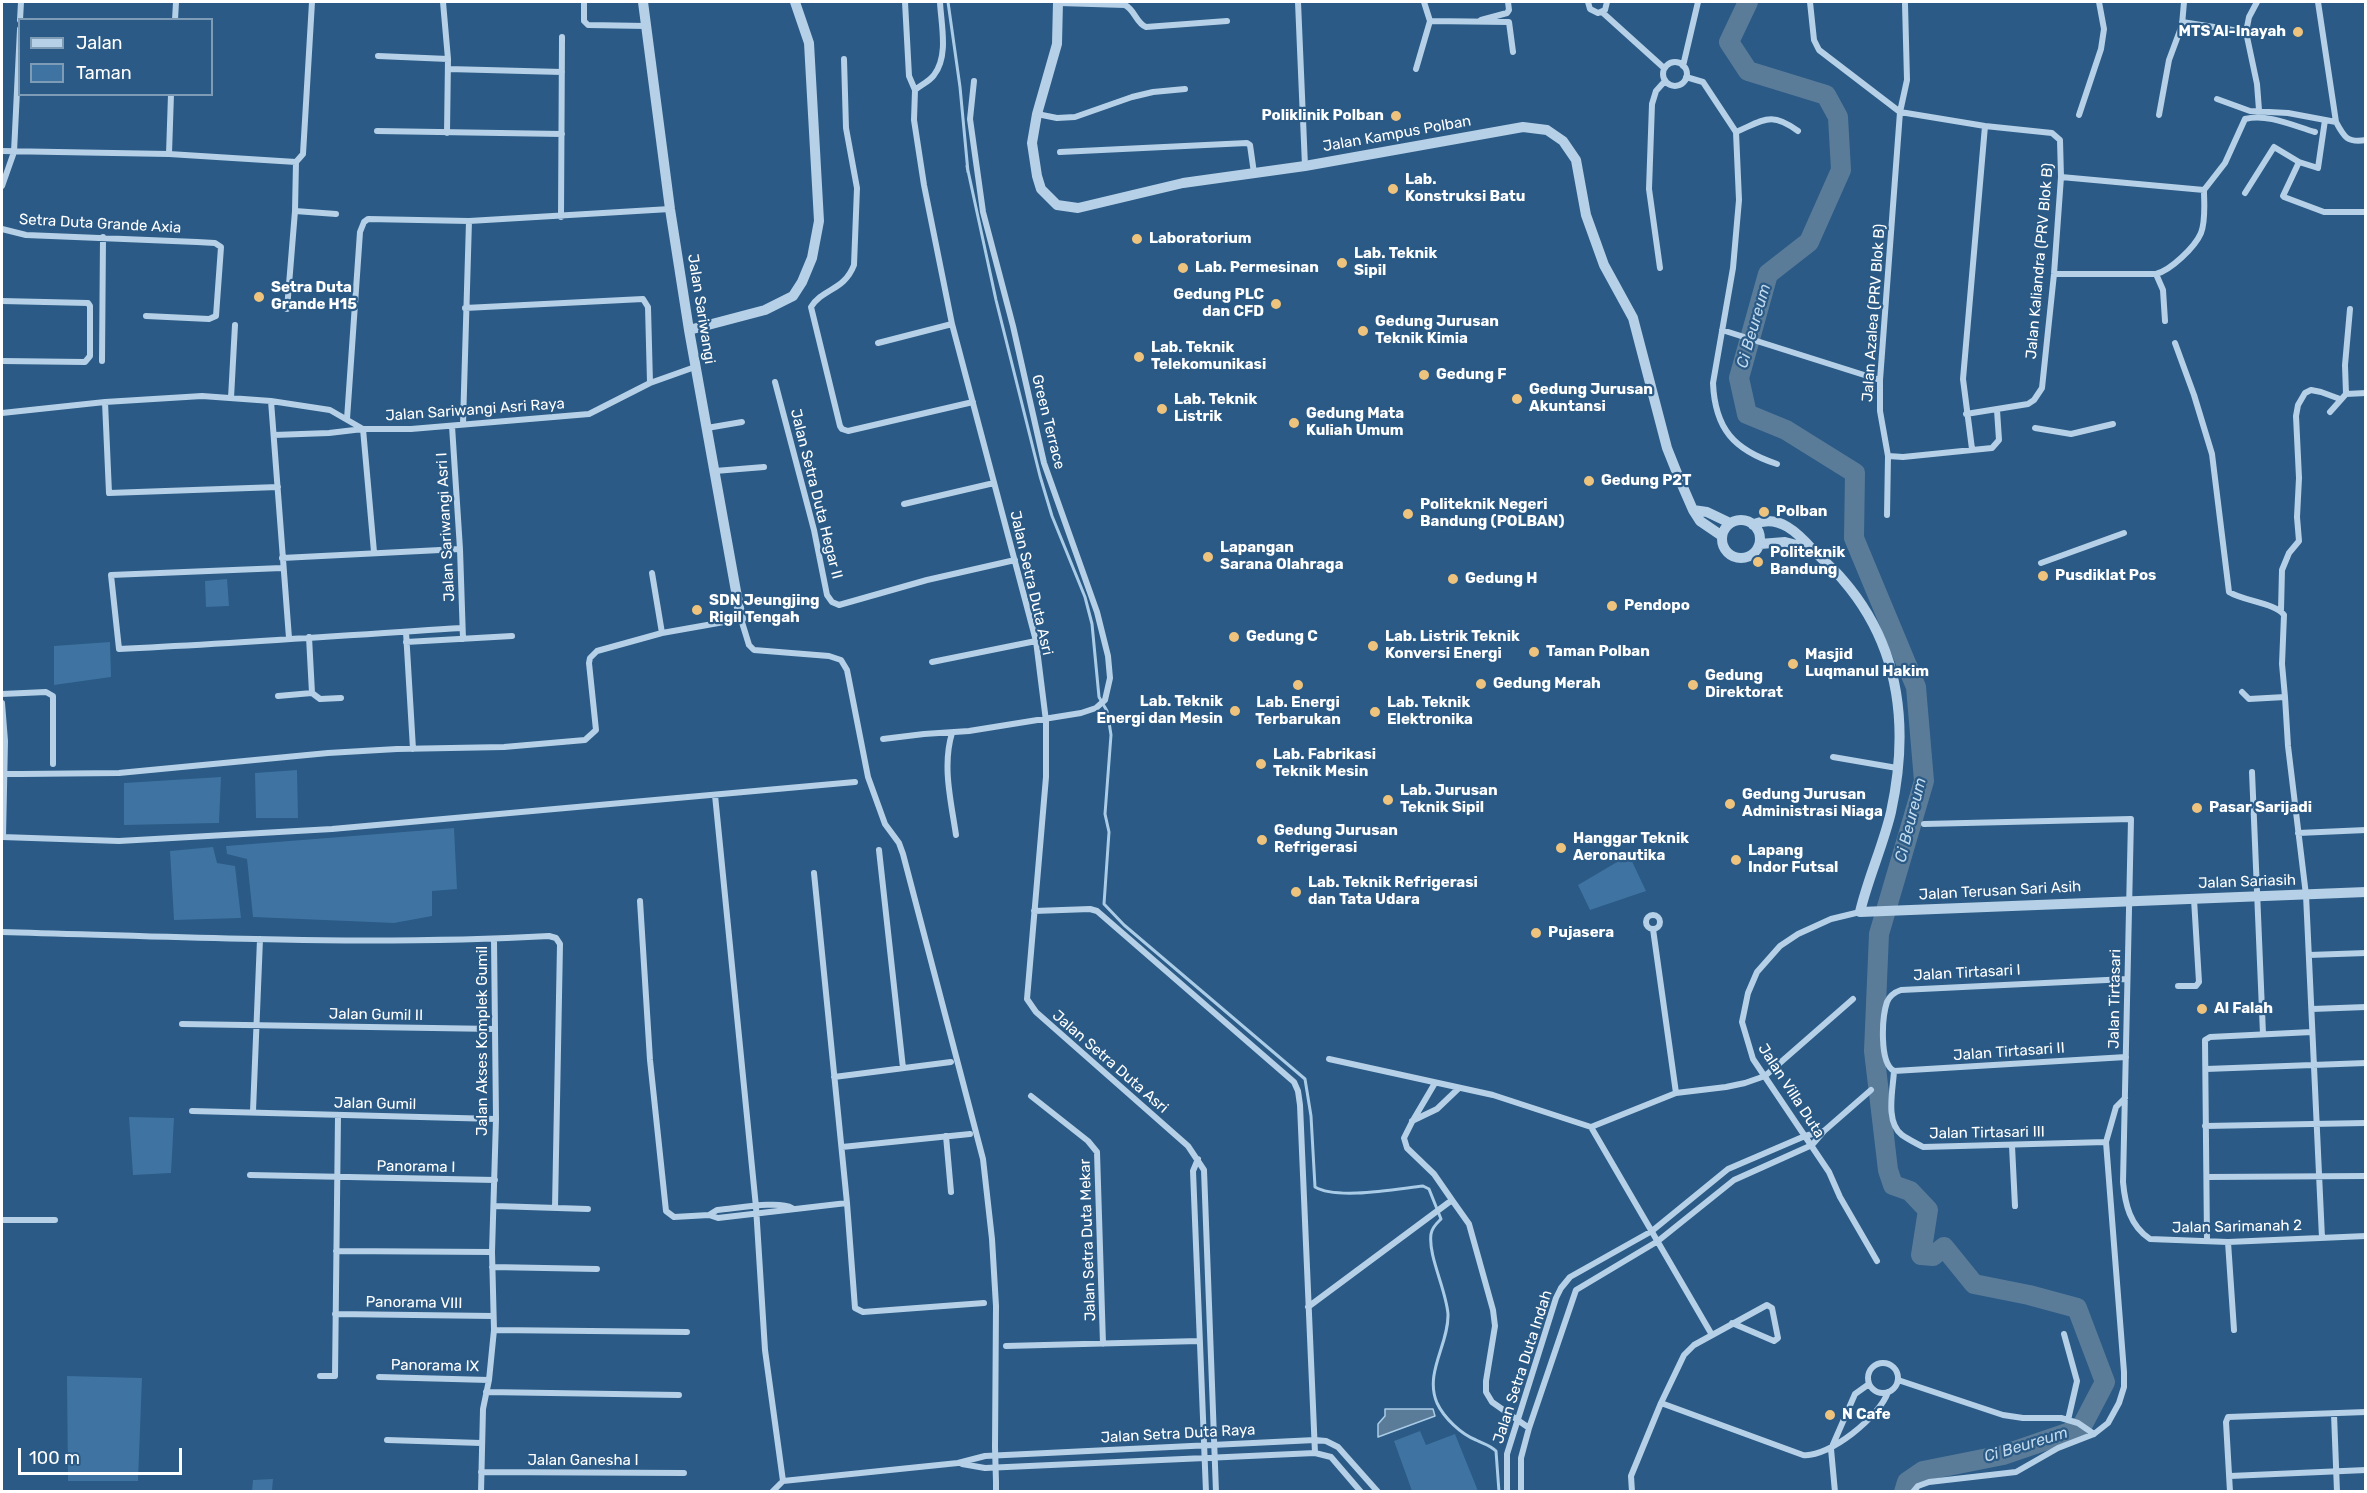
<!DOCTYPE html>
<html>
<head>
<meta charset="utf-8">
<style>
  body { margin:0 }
  #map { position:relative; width:2367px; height:1493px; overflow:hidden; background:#2a5a85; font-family:Rubik,sans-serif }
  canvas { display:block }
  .frame { position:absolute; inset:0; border:3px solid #fff; pointer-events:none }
  .legend { position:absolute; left:18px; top:18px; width:195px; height:78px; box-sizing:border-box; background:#2a5a85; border:2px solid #7f9cb6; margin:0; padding:8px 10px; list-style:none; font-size:18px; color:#fff }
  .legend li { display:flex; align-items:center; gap:12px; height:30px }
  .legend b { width:30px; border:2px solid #7f9cb6 }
  .scale { position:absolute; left:18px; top:1448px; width:164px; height:27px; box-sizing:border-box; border:3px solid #fff; border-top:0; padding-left:8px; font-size:18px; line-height:21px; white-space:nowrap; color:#fff; -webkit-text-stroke:4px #2a5a85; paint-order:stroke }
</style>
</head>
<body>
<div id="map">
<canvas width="2367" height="1493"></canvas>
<div class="frame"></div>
<ul class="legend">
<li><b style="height:8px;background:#b5d0e7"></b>Jalan</li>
<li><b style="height:16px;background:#3f73a1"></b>Taman</li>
</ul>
<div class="scale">100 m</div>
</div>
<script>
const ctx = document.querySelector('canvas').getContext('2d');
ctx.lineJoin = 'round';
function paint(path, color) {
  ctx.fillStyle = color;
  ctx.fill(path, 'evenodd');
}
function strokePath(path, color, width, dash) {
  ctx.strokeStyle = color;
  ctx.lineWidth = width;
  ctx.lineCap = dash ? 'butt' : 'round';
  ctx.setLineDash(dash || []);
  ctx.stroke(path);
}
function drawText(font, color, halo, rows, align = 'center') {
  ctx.font = font + ' Rubik,sans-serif';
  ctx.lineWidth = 4.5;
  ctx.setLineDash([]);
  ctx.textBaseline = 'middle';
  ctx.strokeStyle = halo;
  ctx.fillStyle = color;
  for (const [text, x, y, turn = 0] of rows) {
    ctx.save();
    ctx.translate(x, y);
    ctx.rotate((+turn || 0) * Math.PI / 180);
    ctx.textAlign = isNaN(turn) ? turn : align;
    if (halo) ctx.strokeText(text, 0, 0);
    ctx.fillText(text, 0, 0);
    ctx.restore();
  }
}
const green = new Path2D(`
  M 227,579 L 229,606 L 206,607 L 205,581 Z
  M 110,642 L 111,677 L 54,685 L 54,646 Z
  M 297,770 L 298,818 L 256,818 L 255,773 Z
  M 221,777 L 219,823 L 124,825 L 124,783 Z
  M 454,828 L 457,889 L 432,891 L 432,916 L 394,923 L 253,917 L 247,859 L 227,854 L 226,846 Z
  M 213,847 L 217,863 L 235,866 L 241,918 L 174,920 L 170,851 Z
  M 1629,855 L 1646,891 L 1590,910 L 1578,885 Z
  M 129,1117 L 174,1118 L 171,1173 L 133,1175 Z
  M 67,1376 L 142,1378 L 138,1481 L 68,1481 Z
  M 1420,1431 L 1426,1445 L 1455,1434 L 1478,1491 L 1444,1491 L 1443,1490 L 1412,1491 L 1394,1441 Z
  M 273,1479 L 272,1491 L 252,1491 L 253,1480 Z`);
const water = new Path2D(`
  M 1385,1409 L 1433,1409 L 1435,1416 L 1378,1437 L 1378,1424 L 1385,1416 Z`);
const stream = new Path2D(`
  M 948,2 L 960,87 L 968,172 L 967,166 L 996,300 L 1040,476 L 1052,516 L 1085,597 L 1092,624 L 1099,697 L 1107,711 L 1109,722 L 1111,735 L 1105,814 L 1109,832 L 1104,904 L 1124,925 L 1305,1079 L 1311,1116 L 1315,1187 C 1337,1200 1396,1189 1423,1186 L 1429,1189 L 1441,1219 C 1437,1223 1432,1227 1431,1234 C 1428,1256 1446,1289 1448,1314 C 1449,1344 1424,1373 1437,1403 C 1444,1418 1461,1434 1476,1440 C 1484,1444 1490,1445 1496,1451 L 1499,1492`);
const river = new Path2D(`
  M 1748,2 L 1729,42 L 1748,71 L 1826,95 L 1838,117 L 1841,170 L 1809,242 L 1768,274 L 1739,378 L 1747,414 L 1786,430 L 1855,473 L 1854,538 L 1916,687 L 1924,781 L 1879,934 L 1874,1051 L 1888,1170 L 1893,1185 L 1910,1191 L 1928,1210 L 1921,1255 L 1933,1256 L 1944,1247 L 1974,1284 L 2029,1295 L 2077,1308 L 2105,1382 L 2083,1424 L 2076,1430 L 2003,1455 L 1923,1471 L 1907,1482 L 1904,1492`);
const minor = new Path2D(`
  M 443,2 L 448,59 L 447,133
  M 584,2 L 584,21 L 588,25 L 646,26
  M 905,2 L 909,76 L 915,90 L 914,120 L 924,185 L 952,324 L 1036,641 L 1046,721 L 1046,777 L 1027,999 L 1036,1012 L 1188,1146 L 1204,1170 L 1216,1492
  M 1298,2 L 1305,166
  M 1424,2 L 1430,21 L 1509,22 L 1513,52
  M 1588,2 L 1590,9 L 1598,13 L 1605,10 L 1607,2
  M 1810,2 L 1814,40 L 1819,50 L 1900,112 L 1985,126 L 2052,133 L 2060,140 L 2061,177 L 2054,274 L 2042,388 L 2034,400 L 2028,404 L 1966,414
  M 2318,2 L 2336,122 C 2344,137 2347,143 2366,140
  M 1059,3 L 1125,5 C 1135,10 1136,23 1146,27 L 1227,21
  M 1602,12 L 1664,68
  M 20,20 L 21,2
  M 175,20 L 176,2
  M 1481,20 L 1507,13 L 1509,10 L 1508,2
  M 2182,22 L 2246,32
  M 2246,32 L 2257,84 L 2259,110
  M 2246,32 L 2249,17 L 2257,2
  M 378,56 L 448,59
  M 844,59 L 846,128 L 857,188 L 854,265 C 844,291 823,288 811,307 L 840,426 L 842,429 L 848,431 L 973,402
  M1663 74a12 12 0 1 1 24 0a12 12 0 1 1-24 0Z
  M 1683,66 L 1698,2
  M 448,69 L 562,72
  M 1416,69 L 1430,21
  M 1686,77 L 1703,82 L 1736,132 L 1739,200 L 1733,268 L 1713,383 C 1715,429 1734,450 1777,464
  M 915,90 C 921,85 930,81 934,75 C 949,56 941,24 940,2
  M 2217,99 L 2250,111 L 2288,113 L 2336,122
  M 1037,114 L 1057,118 L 1075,117 L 1132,97 L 1153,92 L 1185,89
  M 2079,115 L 2101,49 L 2104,29 L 2099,2
  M 2159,115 L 2169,60 L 2182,25 L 2184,2
  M 377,131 L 562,134
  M 1736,132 C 1764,120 1771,111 1798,131
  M 2,151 L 169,154 L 296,162
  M 1060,152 L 1247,143 L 1250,145 L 1254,173
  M 169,154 L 171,94
  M 2299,162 L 2318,168 L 2325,120
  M 2061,177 L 2204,190 L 2225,163 L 2245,119 C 2267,113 2294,126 2315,132
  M 2,186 L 14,152 L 20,29
  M 2245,193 L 2274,147 L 2299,162 L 2283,196 L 2284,197 L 2324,212 L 2366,212
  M 295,211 L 336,214
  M 561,217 L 562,37
  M 2,229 L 26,235 L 197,242 L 215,243 L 221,247 L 216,316 L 209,319 L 146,316
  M 1660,268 L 1649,189 L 1652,104 L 1656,91 L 1665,81
  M 2054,274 L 2156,274 C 2171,270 2195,247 2201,233 C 2206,220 2204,203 2204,190
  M 2156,274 L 2163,290 L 2165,321
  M 2,301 L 88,303 L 90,306 L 90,356 L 85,362 L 2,361
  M 465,308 L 643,299 L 648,307 L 650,383
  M 287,309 L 295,211 L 296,162 L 303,154 L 312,2
  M 1722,330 L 1880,380
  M 878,343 L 952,324
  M 2175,343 L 2194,395 L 2212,454 L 2229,592 C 2243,601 2276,603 2284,615 L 2282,664 L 2285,697
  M 102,361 L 103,237
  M 775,382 L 814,530 L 827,595 L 832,602 L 839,605 L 927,580 L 1015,560
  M 2346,394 L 2345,365 L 2350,309
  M 231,398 L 235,325
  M 271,401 L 289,638
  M 105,402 L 109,493 L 278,487
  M 2330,412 L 2346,394 L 2366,393
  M 2,413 L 105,402 L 202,396 L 271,401 L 330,410 L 363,429 L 411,429 L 589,414 L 650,383 L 695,367
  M 347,419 L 360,232 L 364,222 L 368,219 L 469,221 L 670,209
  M 463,424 L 469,221
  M 452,426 L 460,549 L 463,639
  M 707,428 L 742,422
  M 2035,428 L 2071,434 L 2113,424
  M 274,435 L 329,433 L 363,429 L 374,552
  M 1972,449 L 1963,379 L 1985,126
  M 1888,456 L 1903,457 L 1992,448 L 1999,440 L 1997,410
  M 715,471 L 764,467
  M 904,504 L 994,483
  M 1887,515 L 1888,456 L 1880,411 L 1880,380 L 1900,112 L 1907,80 L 1905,4
  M 282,558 L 460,549
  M 2041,563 L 2124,533
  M 282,568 L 111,575 L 119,649 C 233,644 348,635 462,628
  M 652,573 L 662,633
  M 2281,610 L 2282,570 L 2289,553 L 2299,541 L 2297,517 L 2299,478 L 2296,416 L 2298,405 L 2305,393 L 2311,390 L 2321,392 L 2340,399
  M 406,632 L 413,749
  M 309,637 L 312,693
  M 406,642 L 512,636
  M 932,662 L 1036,641
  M 2242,692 L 2249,699 L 2285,697 L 2288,746 L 2306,895 L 2322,1238
  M 2,694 L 46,692 L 53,696 L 53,764
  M 278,696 L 312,693 L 320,699 L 341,698
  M 2,703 L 5,741 L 3,837
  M 952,733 C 942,766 951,801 956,835
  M 883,739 L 924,734 L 969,731 L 1081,713 L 1096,708 L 1105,700 L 1110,678 L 1108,656 L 1097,612 L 1044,463 L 1013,326 L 983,212 L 970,119 L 974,81
  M 1833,757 L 1897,768
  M 2252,772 L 2263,1034
  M 21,774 L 119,773 L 328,753 L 397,749 L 504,747 L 585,740 L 596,730 L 589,663 L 590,658 L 597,651 L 662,633 L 741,619 L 749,645 L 754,650 L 829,656 L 841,660 L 847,670 L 868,777 L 885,824 L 899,843 L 903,854 L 983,1159 L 992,1239 L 996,1306 L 995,1447
  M 715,795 L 756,1207 L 765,1350 L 783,1481
  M 1924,824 L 2131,819 L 2123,1182 C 2125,1204 2130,1226 2150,1239 L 2228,1242 L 2366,1236
  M 2298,833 L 2366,830
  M 2,837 L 119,841 L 332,829 L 855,782
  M 879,850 L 903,1068
  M 814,873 L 847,1203 L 855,1308 L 863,1312 L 984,1303
  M 640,901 L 650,1060 L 666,1211 L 674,1217 L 709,1215 L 718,1218 L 847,1203
  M 1034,911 L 1090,909 L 1097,911 L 1294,1082 L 1298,1091 L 1300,1105 L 1315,1453
  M 1860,912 L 1831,919 L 1798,934 L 1780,946 L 1757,972 L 1748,993 L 1742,1022 L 1753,1059 L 1829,1172 L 1840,1197 L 1877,1261
  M1646 922a7 7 0 1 1 14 0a7 7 0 1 1-14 0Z
  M 1653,929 L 1676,1093
  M 2,932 C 184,937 367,946 549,936 L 556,938 L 560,944 L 555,1208
  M 2309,955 L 2366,953
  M 2178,986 L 2196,986 L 2199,982 L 2194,899
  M 2312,1009 L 2366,1007
  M 182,1024 L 495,1029
  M 1329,1059 L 1493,1095 L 1591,1127 L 1676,1093 L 1726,1087 L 1745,1083 L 1765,1076 L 1853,999
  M 2206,1069 L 2366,1063
  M 1894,1071 C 1879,1063 1882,1017 1887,1002 C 1890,995 1895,992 1901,990 L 2127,979
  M 1894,1071 C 1893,1090 1885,1122 1902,1135 C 1909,1140 1916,1143 1923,1147 L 2106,1142
  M 1894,1071 L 2126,1057
  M 834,1077 L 951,1062
  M 1031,1096 L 1088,1141 L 1097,1152 L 1103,1344
  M 192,1111 L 496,1119
  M 253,1111 L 260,939
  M 1412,1121 L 1437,1109 L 1459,1088
  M 2205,1126 L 2366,1123
  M 1591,1127 L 1712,1335
  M 946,1136 L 951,1192
  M 2012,1146 L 2015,1206
  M 842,1147 L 970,1134
  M 1198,1159 L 1193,1171 L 1206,1492
  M 250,1175 L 495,1180
  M 2207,1177 L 2366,1176
  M 1452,1200 L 1469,1224 L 1493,1310 L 1495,1326 L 1486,1381 L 1486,1392 L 1492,1402 L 1529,1428
  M 495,1206 L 588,1209
  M 709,1215 L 717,1210 C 734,1209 779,1200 792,1208
  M 2,1220 L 55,1220
  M 2207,1241 L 2205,1040 L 2210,1037 L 2312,1032
  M 2228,1242 L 2234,1330
  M 336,1251 L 492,1252
  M 492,1267 L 597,1269
  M 1308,1307 L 1452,1200 L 1434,1174 L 1407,1148 L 1404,1138 L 1412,1122 L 1435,1083
  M 335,1314 L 493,1316
  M 494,1330 L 687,1332
  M 2064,1334 L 2077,1381 L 2068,1420
  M 1006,1346 L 1199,1341
  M1868 1378a15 15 0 1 1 30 0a15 15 0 1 1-30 0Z
  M 320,1376 L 335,1376 L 338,1116
  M 379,1377 L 489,1380
  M 1898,1380 L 2003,1415 L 2023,1418 L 2061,1418 L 2078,1423 L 2094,1434
  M 486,1392 L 679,1395
  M 1661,1403 L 1803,1455 C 1829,1458 1880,1416 1888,1392
  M 2334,1414 L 2337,1492
  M 387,1440 L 481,1443
  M 962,1464 L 985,1468 L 1315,1453 L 1331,1457 L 1361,1492
  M 481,1472 L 684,1473
  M 2230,1476 L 2366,1470
  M 783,1481 L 958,1463 L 985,1456 L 1315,1440 L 1326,1441 L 1338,1447 L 1378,1492
  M 996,1482 L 996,1492
  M 481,1492 L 483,1409 L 489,1380 L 494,1330 L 492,1252 L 496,1119 L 494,939
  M 772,1492 L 783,1481
  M 1507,1492 L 1507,1454 L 1556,1298 L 1561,1288 L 1570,1277 L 1652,1231 L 1728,1169 L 1805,1136 L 1823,1131
  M 1521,1492 L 1521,1458 L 1529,1428 L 1576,1290 L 1658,1241 L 1734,1180 L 1812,1145 L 1824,1131 L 1871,1090
  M 1632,1492 L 1631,1476 L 1661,1403 L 1684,1355 L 1694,1345 L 1767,1305 L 1772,1308 L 1778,1338 L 1774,1341 L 1732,1323
  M 1835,1492 L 1831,1449 L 1855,1394 L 1869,1384
  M 1913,1492 L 1918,1486 L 1929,1482 L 2016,1472 L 2058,1448 L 2094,1434 L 2108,1423 L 2119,1403 L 2124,1387 L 2124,1372 L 2106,1142 L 2116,1107 L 2125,1098
  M 2230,1492 L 2226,1422 L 2228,1417 L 2366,1412`);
const tertiary = new Path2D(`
  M 643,2 L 670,209 L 689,330 L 741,619
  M 1058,2 L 1057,44 L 1037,114 L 1032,143 L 1037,176 L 1041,189 L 1057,205 L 1078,208 L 1183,183 L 1305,166 L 1523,127 L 1547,130 L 1563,141 L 1576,160 L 1586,215 L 1604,265 L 1633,318 L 1667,448 L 1679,478 L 1693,510 L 1700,521 L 1722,536
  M 689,330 L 765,310 L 793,296 L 802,282 L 812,258 L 819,221 L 809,43 L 795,2
  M 1693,510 L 1707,512 L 1730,523
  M1722 539a19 19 0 1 1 38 0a19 19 0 1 1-38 0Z
  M 1753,525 C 1778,512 1799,534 1814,551 C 1824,561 1835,570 1843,580 C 1901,647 1909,729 1891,812 C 1883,846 1868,878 1860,912 L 2366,892
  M 1760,544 L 1785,542 L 1812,549`);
const minorBridge = new Path2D(`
  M 2,774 L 21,774
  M 995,1447 L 996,1482`);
const markers = [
  [2298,32,6,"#edc37d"],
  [1396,116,6,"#edc37d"],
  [1393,189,6,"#edc37d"],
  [1137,239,6,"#edc37d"],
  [1342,263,6,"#edc37d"],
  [1183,268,6,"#edc37d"],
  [259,297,6,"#edc37d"],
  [1276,304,6,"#edc37d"],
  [1363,331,6,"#edc37d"],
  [1139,357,6,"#edc37d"],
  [1424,375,6,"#edc37d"],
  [1517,399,6,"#edc37d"],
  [1162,409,6,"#edc37d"],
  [1294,423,6,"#edc37d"],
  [1589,481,6,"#edc37d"],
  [1764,512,6,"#edc37d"],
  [1408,514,6,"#edc37d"],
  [1208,557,6,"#edc37d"],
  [1758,562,6,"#edc37d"],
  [2043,576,6,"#edc37d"],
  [1453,579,6,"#edc37d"],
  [1612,606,6,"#edc37d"],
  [697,610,6,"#edc37d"],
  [1234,637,6,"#edc37d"],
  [1373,646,6,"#edc37d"],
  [1534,652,6,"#edc37d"],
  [1793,664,6,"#edc37d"],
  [1481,684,6,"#edc37d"],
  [1298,685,6,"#edc37d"],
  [1693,685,6,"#edc37d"],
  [1235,711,6,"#edc37d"],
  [1375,712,6,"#edc37d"],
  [1261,764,6,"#edc37d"],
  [1388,800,6,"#edc37d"],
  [1730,804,6,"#edc37d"],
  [2197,808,6,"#edc37d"],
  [1262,840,6,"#edc37d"],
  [1561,848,6,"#edc37d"],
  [1736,860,6,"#edc37d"],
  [1296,892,6,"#edc37d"],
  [1536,933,6,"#edc37d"],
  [2202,1009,6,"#edc37d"],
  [1830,1415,6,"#edc37d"]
];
const poiNames = [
  ["MTS Al-Inayah",2286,32,"right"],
  ["Poliklinik Polban",1384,116,"right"],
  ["Lab.",1405,180],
  ["Konstruksi Batu",1405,197],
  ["Laboratorium",1149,239],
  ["Lab. Teknik",1354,254],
  ["Sipil",1354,271],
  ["Lab. Permesinan",1195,268],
  ["Setra Duta",271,288],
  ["Grande H15",271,305],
  ["Gedung PLC",1264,295,"right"],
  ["dan CFD",1264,312,"right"],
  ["Gedung Jurusan",1375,322],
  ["Teknik Kimia",1375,339],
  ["Lab. Teknik",1151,348],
  ["Telekomunikasi",1151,365],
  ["Gedung F",1436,375],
  ["Gedung Jurusan",1529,390],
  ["Akuntansi",1529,407],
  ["Lab. Teknik",1174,400],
  ["Listrik",1174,417],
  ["Gedung Mata",1306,414],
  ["Kuliah Umum",1306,431],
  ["Gedung P2T",1601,481],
  ["Politeknik Negeri",1420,505],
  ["Bandung (POLBAN)",1420,522],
  ["Polban",1776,512],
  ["Lapangan",1220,548],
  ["Sarana Olahraga",1220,565],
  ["Politeknik",1770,553],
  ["Bandung",1770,570],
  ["Pusdiklat Pos",2055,576],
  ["Gedung H",1465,579],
  ["SDN Jeungjing",709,601],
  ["Rigil Tengah",709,618],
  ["Pendopo",1624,606],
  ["Gedung C",1246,637],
  ["Lab. Listrik Teknik",1385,637],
  ["Konversi Energi",1385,654],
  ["Taman Polban",1546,652],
  ["Masjid",1805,655],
  ["Luqmanul Hakim",1805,672],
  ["Gedung",1705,676],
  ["Direktorat",1705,693],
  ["Gedung Merah",1493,684],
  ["Lab. Teknik",1223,702,"right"],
  ["Energi dan Mesin",1223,719,"right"],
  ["Lab. Energi",1298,703,"center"],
  ["Terbarukan",1298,720,"center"],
  ["Lab. Teknik",1387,703],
  ["Elektronika",1387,720],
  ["Lab. Fabrikasi",1273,755],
  ["Teknik Mesin",1273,772],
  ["Lab. Jurusan",1400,791],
  ["Teknik Sipil",1400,808],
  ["Gedung Jurusan",1742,795],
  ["Administrasi Niaga",1742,812],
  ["Pasar Sarijadi",2209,808],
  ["Gedung Jurusan",1274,831],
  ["Refrigerasi",1274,848],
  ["Hanggar Teknik",1573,839],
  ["Aeronautika",1573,856],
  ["Lapang",1748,851],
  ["Indor Futsal",1748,868],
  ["Lab. Teknik Refrigerasi",1308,883],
  ["dan Tata Udara",1308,900],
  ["Pujasera",1548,933],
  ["Al Falah",2214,1009],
  ["N Cafe",1842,1415]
];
const streetNames = [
  ["Jalan Kampus Polban",1397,134,-10],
  ["Setra Duta Grande Axia",100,224,3],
  ["Jalan Kaliandra (PRV Blok B)",2040,261,-85],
  ["Jalan Sariwangi",701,309,81],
  ["Jalan Azalea (PRV Blok B)",1874,313,-86],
  ["Jalan Sariwangi Asri Raya",475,410,-4],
  ["Green Terrace",1048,422,76],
  ["Jalan Setra Duta Hegar II",816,494,76],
  ["Jalan Sariwangi Asri I",446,527,-93],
  ["Jalan Setra Duta Asri",1031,583,77],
  ["Jalan Sariasih",2247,882,-2],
  ["Jalan Terusan Sari Asih",2000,891,-3],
  ["Jalan Tirtasari I",1967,973,-3],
  ["Jalan Tirtasari",2115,999,-89],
  ["Jalan Gumil II",376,1015,1],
  ["Jalan Akses Komplek Gumil",483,1041,-90],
  ["Jalan Tirtasari II",2009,1052,-4],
  ["Jalan Setra Duta Asri",1110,1062,41],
  ["Jalan Villa Duta",1791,1091,57],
  ["Jalan Gumil",375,1104,1],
  ["Jalan Tirtasari III",1987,1133,-1],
  ["Panorama I",416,1167,1],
  ["Jalan Sarimanah 2",2237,1227,-1],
  ["Jalan Setra Duta Mekar",1088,1240,-92],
  ["Panorama VIII",414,1303,1],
  ["Panorama IX",435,1366,1],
  ["Jalan Setra Duta Indah",1523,1367,-72],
  ["Jalan Setra Duta Raya",1178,1434,-3],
  ["Jalan Ganesha I",583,1461]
];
const waterNames = [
  ["Ci Beureum",1754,326,-74],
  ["Ci Beureum",1911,820,-76],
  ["Ci Beureum",2026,1445,-17]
];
paint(green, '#3f73a1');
paint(water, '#5b7c99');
strokePath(water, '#aacce7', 1.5);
strokePath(stream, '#aacce7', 3);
strokePath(river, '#5b7c99', 20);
strokePath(minor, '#b5d0e7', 6);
strokePath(tertiary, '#b5d0e7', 10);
strokePath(minorBridge, '#b5d0e7', 6);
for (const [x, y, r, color] of markers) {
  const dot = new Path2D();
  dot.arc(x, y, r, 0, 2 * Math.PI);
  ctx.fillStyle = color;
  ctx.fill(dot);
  strokePath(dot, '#2a5a85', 2);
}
drawText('bold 15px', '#fff', '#2a5a85', poiNames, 'left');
drawText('15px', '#fff', '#2a5a85', streetNames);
drawText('italic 16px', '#c1daee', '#2a5a85', waterNames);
</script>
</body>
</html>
